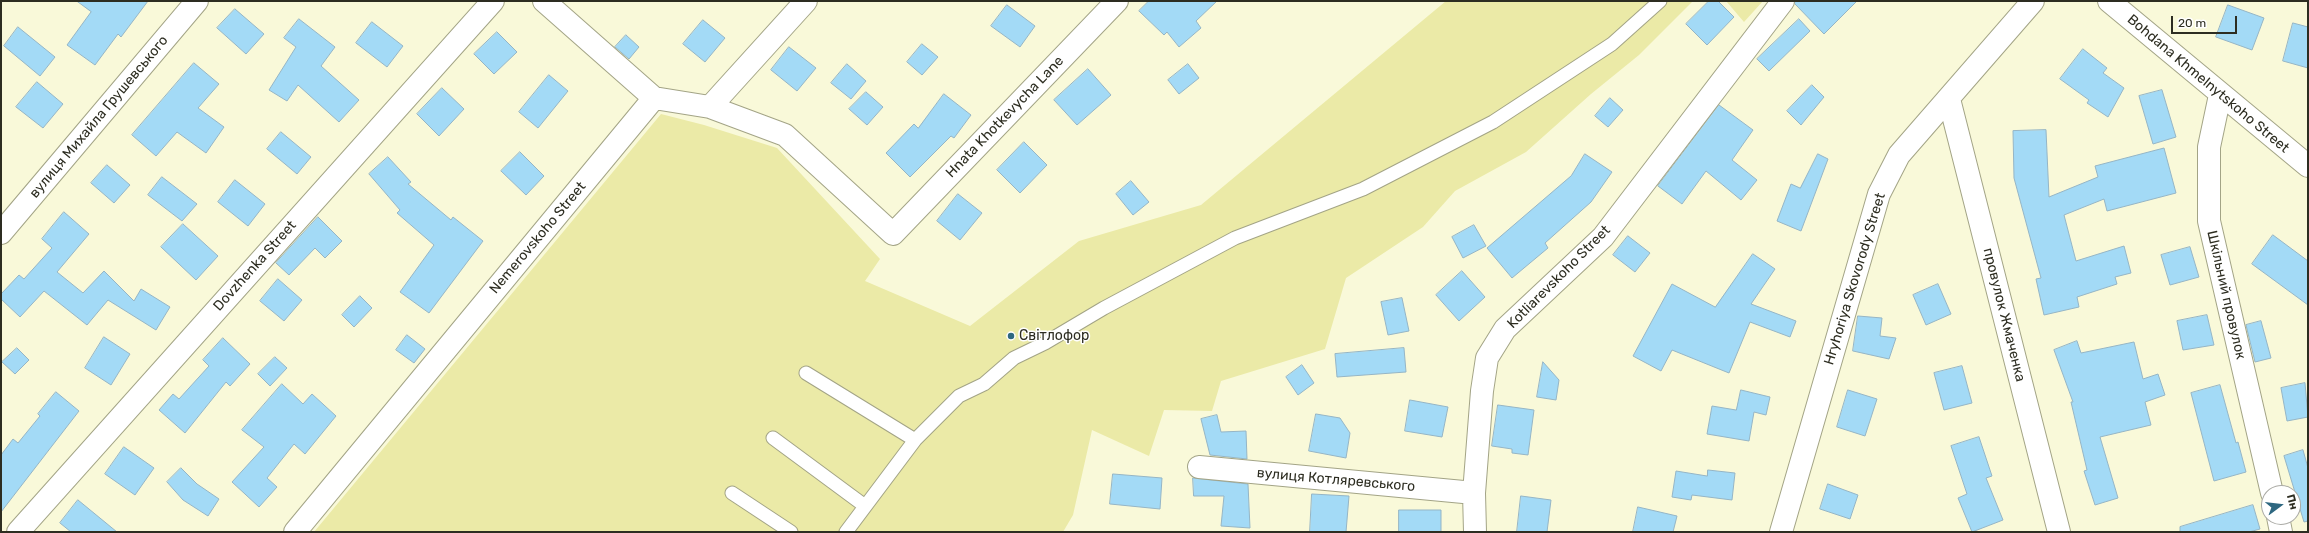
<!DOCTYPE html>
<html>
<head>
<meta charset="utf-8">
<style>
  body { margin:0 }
  #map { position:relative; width:2309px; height:533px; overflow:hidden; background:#f9f9d9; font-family:Rubik,sans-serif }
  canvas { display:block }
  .frame { position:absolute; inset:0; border:2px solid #2d2d21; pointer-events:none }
  .north { position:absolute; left:2261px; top:485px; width:40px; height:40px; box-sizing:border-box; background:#fff; border:1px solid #ababa6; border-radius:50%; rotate:75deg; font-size:11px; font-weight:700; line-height:16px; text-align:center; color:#2d2d21 }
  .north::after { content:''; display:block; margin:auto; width:14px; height:18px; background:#2e6780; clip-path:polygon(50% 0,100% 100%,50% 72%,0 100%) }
  .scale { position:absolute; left:2171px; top:16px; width:66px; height:18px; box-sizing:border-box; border:2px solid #2d2d21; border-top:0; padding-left:5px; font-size:12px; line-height:14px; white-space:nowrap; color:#2d2d21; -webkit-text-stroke:3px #fff; paint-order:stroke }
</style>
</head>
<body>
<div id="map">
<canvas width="2309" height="533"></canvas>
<div class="frame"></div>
<div class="north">Пн</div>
<div class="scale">20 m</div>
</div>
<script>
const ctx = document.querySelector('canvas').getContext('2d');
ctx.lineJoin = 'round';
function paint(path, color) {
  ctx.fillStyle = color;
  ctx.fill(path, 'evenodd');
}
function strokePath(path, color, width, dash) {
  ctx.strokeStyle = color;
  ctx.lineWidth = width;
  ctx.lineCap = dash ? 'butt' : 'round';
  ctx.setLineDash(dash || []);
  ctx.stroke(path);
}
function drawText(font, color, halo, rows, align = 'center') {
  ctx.font = font + ' Rubik,sans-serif';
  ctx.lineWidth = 3;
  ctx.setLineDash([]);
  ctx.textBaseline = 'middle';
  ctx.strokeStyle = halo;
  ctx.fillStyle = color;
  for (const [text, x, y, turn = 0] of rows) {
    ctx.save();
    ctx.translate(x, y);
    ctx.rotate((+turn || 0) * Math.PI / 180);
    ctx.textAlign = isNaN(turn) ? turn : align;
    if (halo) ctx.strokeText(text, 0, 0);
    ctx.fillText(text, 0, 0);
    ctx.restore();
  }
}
const green = new Path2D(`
  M 1446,1 L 1693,1 L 1639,55 L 1591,94 L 1526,152 L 1455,191 L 1423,227 L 1346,278 L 1325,349 L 1221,381 L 1212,411 L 1164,410 L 1149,456 L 1092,430 L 1073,515 L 1063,532 L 314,532 L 661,114 L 704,125 L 777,148 L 880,259 L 865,281 L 970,326 L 1079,241 L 1201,205 Z
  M 1726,1 L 1763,1 L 1744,22 Z`);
const building = new Path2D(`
  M 77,1 L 148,1 L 121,37 L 118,34 L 95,65 L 67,45 L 91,12 Z
  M 1149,1 L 1217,1 L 1196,21 L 1201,28 L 1179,47 L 1167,32 L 1164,35 L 1139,11 Z
  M 1709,1 L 1718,1 L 1734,17 L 1707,45 L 1686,24 Z
  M 1795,1 L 1857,1 L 1824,34 L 1795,4 Z
  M 1007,5 L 1035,26 L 1020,47 L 991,26 Z
  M 2228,5 L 2264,18 L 2252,50 L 2216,37 Z
  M 235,9 L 264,34 L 246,54 L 217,28 Z
  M 299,19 L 335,47 L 321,66 L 359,100 L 339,122 L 298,85 L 287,101 L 269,90 L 296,47 L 284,38 Z
  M 1799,19 L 1810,31 L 1769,71 L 1757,59 Z
  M 703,20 L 725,38 L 705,62 L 683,44 Z
  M 372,22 L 403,46 L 387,67 L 356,43 Z
  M 2293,23 L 2308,27 L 2308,68 L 2283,61 Z
  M 18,27 L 55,57 L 40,76 L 4,46 Z
  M 497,32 L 517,52 L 494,74 L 474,54 Z
  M 626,35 L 639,47 L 629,59 L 615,47 Z
  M 922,44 L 938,57 L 922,75 L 907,62 Z
  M 789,47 L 816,68 L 797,91 L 771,70 Z
  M 2083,49 L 2107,68 L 2103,73 L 2124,88 L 2108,117 L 2087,103 L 2089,100 L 2060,79 Z
  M 194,63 L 219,84 L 198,108 L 224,127 L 206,153 L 177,132 L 156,156 L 132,135 Z
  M 847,64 L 866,81 L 851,99 L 831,83 Z
  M 1188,64 L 1199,78 L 1179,94 L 1168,80 Z
  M 1088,69 L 1111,95 L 1077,125 L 1054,100 Z
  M 549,75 L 568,91 L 538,128 L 519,112 Z
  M 37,82 L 63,104 L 43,128 L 16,107 Z
  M 1812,85 L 1824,97 L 1801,125 L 1787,111 Z
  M 442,88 L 464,109 L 439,136 L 417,114 Z
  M 2162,90 L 2176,137 L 2153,144 L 2139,96 Z
  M 866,92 L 883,107 L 867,125 L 849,109 Z
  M 944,94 L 971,115 L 954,138 L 951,136 L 910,177 L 886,153 L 914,124 L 918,128 Z
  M 1610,98 L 1623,110 L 1608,127 L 1595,116 Z
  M 1719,105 L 1753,130 L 1732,160 L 1757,180 L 1741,200 L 1706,171 L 1682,204 L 1658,186 Z
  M 2046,130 L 2049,197 L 2098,177 L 2095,166 L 2164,148 L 2176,193 L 2107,211 L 2104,199 L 2064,215 L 2076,261 L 2124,246 L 2131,273 L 2115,277 L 2117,284 L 2077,297 L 2079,307 L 2044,315 L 2036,279 L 2041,278 L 2014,178 L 2013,131 Z
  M 281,132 L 311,157 L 297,174 L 267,149 Z
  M 1024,142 L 1047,165 L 1020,193 L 997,170 Z
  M 520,152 L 544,176 L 526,195 L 501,171 Z
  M 1585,154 L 1612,172 L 1591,202 L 1545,243 L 1548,248 L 1512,278 L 1487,248 L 1571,176 Z
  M 1818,154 L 1828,159 L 1801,231 L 1777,221 L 1791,184 L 1800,188 Z
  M 388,157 L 411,182 L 408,184 L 451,220 L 453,217 L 483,241 L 429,313 L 400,292 L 434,245 L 397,213 L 400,210 L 369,174 Z
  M 107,165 L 130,185 L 114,203 L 91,183 Z
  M 162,177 L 197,204 L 182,221 L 148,195 Z
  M 235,180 L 265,204 L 248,226 L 218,202 Z
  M 1131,181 L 1149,202 L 1133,215 L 1116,194 Z
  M 958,194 L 982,213 L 960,240 L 937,221 Z
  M 64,212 L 89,234 L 57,272 L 83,293 L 104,271 L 134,301 L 141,289 L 170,307 L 156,330 L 108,300 L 87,325 L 44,291 L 20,317 L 1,299 L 1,294 L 19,275 L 24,279 L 52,248 L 42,239 Z
  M 318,217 L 342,241 L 325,258 L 315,248 L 289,275 L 276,263 Z
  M 183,224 L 218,256 L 196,280 L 161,247 Z
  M 1474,225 L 1486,246 L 1463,258 L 1452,237 Z
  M 2273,235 L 2308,261 L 2308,305 L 2252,264 Z
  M 1628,236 L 1650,253 L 1635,272 L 1613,255 Z
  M 2190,247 L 2199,277 L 2170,285 L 2161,255 Z
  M 1753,254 L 1775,269 L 1751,304 L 1796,321 L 1790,337 L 1750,322 L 1729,373 L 1672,350 L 1661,371 L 1633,356 L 1672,284 L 1715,307 Z
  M 1462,271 L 1485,297 L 1459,321 L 1436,295 Z
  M 278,279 L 302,300 L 284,321 L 260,301 Z
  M 1938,284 L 1951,314 L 1926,325 L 1913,295 Z
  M 360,296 L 372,308 L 354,327 L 342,315 Z
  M 1402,298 L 1409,331 L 1388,335 L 1381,302 Z
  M 2207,315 L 2214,345 L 2183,350 L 2177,321 Z
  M 1858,316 L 1882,318 L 1880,336 L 1896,338 L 1889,359 L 1853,351 Z
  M 2261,321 L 2271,358 L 2255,362 L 2246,325 Z
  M 407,335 L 425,349 L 414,363 L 396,350 Z
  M 104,337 L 130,354 L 111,385 L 85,368 Z
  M 223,338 L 250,364 L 230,386 L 226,382 L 185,433 L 159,410 L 173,394 L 179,399 L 209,366 L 203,360 Z
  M 2077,341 L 2081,353 L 2134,342 L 2143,379 L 2158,374 L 2165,395 L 2145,402 L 2151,425 L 2100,437 L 2118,498 L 2095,505 L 2084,471 L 2087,470 L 2071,402 L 2073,402 L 2054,350 Z
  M 17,348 L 29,360 L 15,374 L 2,362 Z
  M 1404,348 L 1406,372 L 1337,377 L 1335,354 Z
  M 275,357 L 287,368 L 270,386 L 258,374 Z
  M 1543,362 L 1559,380 L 1556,400 L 1537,397 Z
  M 1302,365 L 1314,383 L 1298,395 L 1286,377 Z
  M 1962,366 L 1972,403 L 1944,410 L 1934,373 Z
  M 2305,383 L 2308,417 L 2287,421 L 2281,388 Z
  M 282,384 L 303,404 L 312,394 L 336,416 L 305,454 L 294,444 L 267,478 L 277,487 L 259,507 L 232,482 L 264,447 L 242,430 Z
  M 2220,385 L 2236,443 L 2238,442 L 2246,472 L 2214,481 L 2191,393 Z
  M 1741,390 L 1770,397 L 1766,415 L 1754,412 L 1749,441 L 1707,434 L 1712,406 L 1736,410 Z
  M 1848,390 L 1877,399 L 1865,436 L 1837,427 Z
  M 56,392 L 79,411 L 1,512 L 1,455 L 13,439 L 18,443 L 40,416 L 38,414 Z
  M 1410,400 L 1448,407 L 1442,437 L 1405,431 Z
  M 1498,405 L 1534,410 L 1528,455 L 1512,453 L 1512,449 L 1492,446 Z
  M 1316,414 L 1340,418 L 1350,433 L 1346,458 L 1309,451 Z
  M 1217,415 L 1221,432 L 1246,431 L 1247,459 L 1210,455 L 1201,419 Z
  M 1979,437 L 1992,476 L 1986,478 L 2003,520 L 1972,532 L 1958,498 L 1967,494 L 1951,446 Z
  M 124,447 L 154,468 L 135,495 L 105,474 Z
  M 2303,450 L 2308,468 L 2308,521 L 2304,522 L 2284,456 Z
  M 181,468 L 197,484 L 219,499 L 208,516 L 183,500 L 167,482 Z
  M 1708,470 L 1735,473 L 1732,500 L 1692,495 L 1691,500 L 1672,497 L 1676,471 L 1707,476 Z
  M 1113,474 L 1162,478 L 1160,509 L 1110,504 Z
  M 1193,478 L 1248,484 L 1250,528 L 1221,526 L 1224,496 L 1194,496 Z
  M 1828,484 L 1858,495 L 1850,519 L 1820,509 Z
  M 1312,494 L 1349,496 L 1346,532 L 1310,532 Z
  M 1521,496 L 1551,500 L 1547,532 L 1517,532 Z
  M 78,500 L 117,532 L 71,532 L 60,523 Z
  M 2253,505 L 2260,529 L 2249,532 L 2180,532 L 2180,527 Z
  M 1638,507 L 1677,516 L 1673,532 L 1633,532 Z
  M 1399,510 L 1441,510 L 1441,532 L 1399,532 Z`);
const lane = new Path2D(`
  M 806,373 L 915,440
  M 773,438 L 865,506
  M 732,493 L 791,532
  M 846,532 L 915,440 L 959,396 L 984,384 L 1014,358 L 1045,343 L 1104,308 L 1235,238 L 1363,189 L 1493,122 L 1612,44 L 1660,1`);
const street = new Path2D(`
  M 544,1 L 654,98
  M 2109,1 L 2308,166
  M 2220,95 L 2209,147 L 2209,221 L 2272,493
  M 710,107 L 806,1
  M 1199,467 L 1474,493
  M 2278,517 L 2281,532
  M 18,532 L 493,1
  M 295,532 L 654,98 L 710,107 L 785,135 L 893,234 L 1117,1
  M 1475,532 L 1474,493 L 1482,391 L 1487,358 L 1505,329 L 1603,237 L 1783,1`);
const secondary = new Path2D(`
  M 1949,99 L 2059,532
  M 1,233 L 197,1
  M 1781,532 L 1879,194 L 1899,155 L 2033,1`);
const markers = [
  [1011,336,4,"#2e6780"]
];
const streetNames = [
  ["Bohdana Khmelnytskoho Street",2208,84,40],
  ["вулиця Михайла Грушевського",99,117,-50],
  ["Hnata Khotkevycha Lane",1005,117,-46],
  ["Nemerovskoho Street",538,238,-50],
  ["Dovzhenka Street",255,266,-48],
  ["Kotliarevskoho Street",1559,277,-45],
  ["Hryhoriya Skovorody Street",1855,279,-73],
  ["Шкільний провулок",2226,295,77],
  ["провулок Жмаченка",2004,315,76],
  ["вулиця Котляревського",1336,480,5]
];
const poiNames = [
  ["Світлофор",1019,336]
];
paint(green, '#ebeaa7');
paint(building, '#a3daf6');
strokePath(building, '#95b5c5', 1);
strokePath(lane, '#a3a486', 15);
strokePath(street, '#a3a486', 24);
strokePath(secondary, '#a3a486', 24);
strokePath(lane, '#fff', 13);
strokePath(street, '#fff', 22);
strokePath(secondary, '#fff', 22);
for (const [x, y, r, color] of markers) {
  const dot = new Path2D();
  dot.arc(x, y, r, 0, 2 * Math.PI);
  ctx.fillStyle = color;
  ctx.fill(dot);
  strokePath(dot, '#fff', 1.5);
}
drawText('14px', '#2d2d21', '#fff', streetNames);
drawText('14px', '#2d2d21', '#fff', poiNames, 'left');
</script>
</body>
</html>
